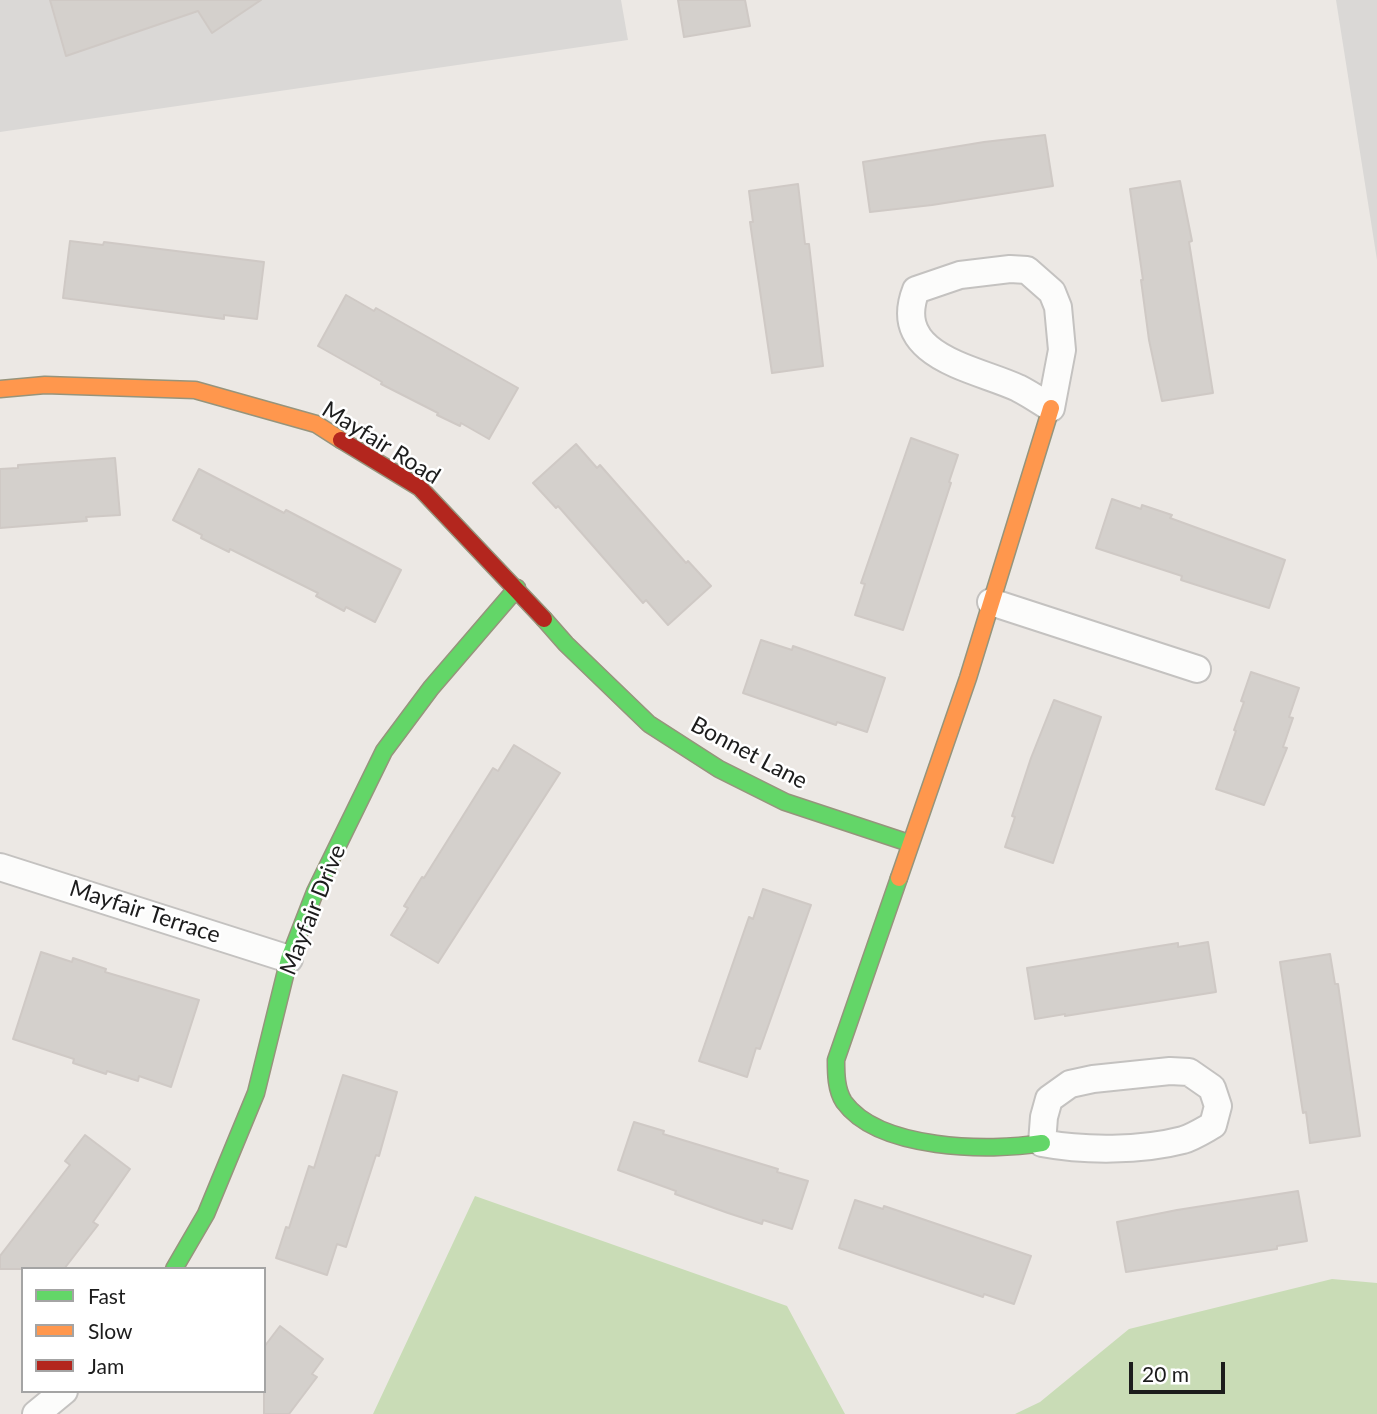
<!DOCTYPE html>
<html>
<head>
<meta charset="utf-8">
<style>
  body { margin:0 }
  #map { position:relative; width:1377px; height:1414px; overflow:hidden; background:#ece8e4; font-family:Lato,sans-serif }
  canvas { display:block }
  .legend { position:absolute; left:21px; top:1267px; width:245px; height:126px; box-sizing:border-box; background:#fff; border:2px solid #a4a4a4; margin:0; padding:9px 12px; list-style:none; font-size:21px; color:#1c1c1c }
  .legend li { display:flex; align-items:center; gap:14px; height:35px }
  .legend b { width:35px; border:2px solid #a4a4a4 }
  .scale { position:absolute; left:1129px; top:1362px; width:96px; height:32px; box-sizing:border-box; border:4px solid #1c1c1c; border-top:0; padding-left:9px; font-size:21px; line-height:24px; white-space:nowrap; color:#1c1c1c; -webkit-text-stroke:5px #fff; paint-order:stroke }
</style>
</head>
<body>
<div id="map">
<canvas width="1377" height="1414"></canvas>
<ul class="legend">
<li><b style="height:9px;background:#63d668"></b>Fast</li>
<li><b style="height:9px;background:#ff974d"></b>Slow</li>
<li><b style="height:9px;background:#b3261e"></b>Jam</li>
</ul>
<div class="scale">20 m</div>
</div>
<script>
const ctx = document.querySelector('canvas').getContext('2d');
ctx.lineJoin = 'round';
function paint(path, color) {
  ctx.fillStyle = color;
  ctx.fill(path, 'evenodd');
}
function strokePath(path, color, width, dash) {
  ctx.strokeStyle = color;
  ctx.lineWidth = width;
  ctx.lineCap = dash ? 'butt' : 'round';
  ctx.setLineDash(dash || []);
  ctx.stroke(path);
}
function drawText(font, color, halo, rows, align = 'center') {
  ctx.font = font + ' Lato,sans-serif';
  ctx.lineWidth = 5;
  ctx.setLineDash([]);
  ctx.textBaseline = 'middle';
  ctx.strokeStyle = halo;
  ctx.fillStyle = color;
  for (const [text, x, y, turn = 0] of rows) {
    ctx.save();
    ctx.translate(x, y);
    ctx.rotate((+turn || 0) * Math.PI / 180);
    ctx.textAlign = isNaN(turn) ? turn : align;
    if (halo) ctx.strokeText(text, 0, 0);
    ctx.fillText(text, 0, 0);
    ctx.restore();
  }
}
const residential = new Path2D(`
  M 0,0 L 621,0 L 628,40 L 0,132 Z
  M 1336,0 L 1377,0 L 1377,260 Z`);
const forest = new Path2D(`
  M 475,1196 L 787,1306 L 845,1414 L 373,1414 Z
  M 1332,1279 L 1377,1283 L 1377,1414 L 1015,1414 L 1040,1402 L 1129,1329 Z`);
const building = new Path2D(`
  M 50,0 L 261,0 L 212,33 L 198,11 L 66,56 Z
  M 678,0 L 745,0 L 750,26 L 684,37 Z
  M 1045,135 L 1053,186 L 932,205 L 870,212 L 863,162 L 984,142 Z
  M 1180,181 L 1192,241 L 1189,242 L 1213,393 L 1162,401 L 1149,340 L 1141,280 L 1143,280 L 1130,189 Z
  M 798,184 L 805,244 L 809,244 L 823,366 L 772,373 L 750,222 L 753,222 L 749,191 Z
  M 70,241 L 103,245 L 104,242 L 264,262 L 257,319 L 224,315 L 224,319 L 63,298 Z
  M 346,295 L 374,311 L 376,308 L 518,388 L 489,439 L 461,423 L 460,426 L 437,415 L 438,413 L 381,384 L 382,382 L 318,346 Z
  M 911,438 L 958,455 L 949,482 L 951,483 L 903,630 L 855,615 L 865,584 L 861,583 Z
  M 576,444 L 597,468 L 600,465 L 686,563 L 688,561 L 711,586 L 668,625 L 646,600 L 643,603 L 558,506 L 556,508 L 533,483 Z
  M 115,458 L 120,515 L 86,517 L 87,521 L 0,528 L 0,469 L 18,468 L 18,465 Z
  M 199,469 L 284,513 L 286,510 L 401,570 L 375,622 L 346,607 L 344,611 L 316,596 L 318,593 L 230,549 L 229,552 L 201,538 L 202,535 L 173,520 Z
  M 1112,499 L 1141,509 L 1142,505 L 1172,515 L 1170,518 L 1285,560 L 1269,608 L 1181,580 L 1182,576 L 1096,548 Z
  M 761,640 L 792,650 L 793,646 L 885,678 L 867,732 L 837,722 L 836,725 L 743,693 Z
  M 1251,672 L 1299,688 L 1289,717 L 1293,718 L 1283,747 L 1287,748 L 1264,805 L 1216,789 L 1236,731 L 1234,730 L 1244,702 L 1241,701 Z
  M 1054,700 L 1101,717 L 1053,863 L 1005,847 L 1015,817 L 1012,816 L 1031,758 Z
  M 514,745 L 560,773 L 438,963 L 391,935 L 408,908 L 404,906 L 422,877 L 424,878 L 493,768 L 498,771 Z
  M 763,889 L 811,905 L 760,1049 L 756,1048 L 747,1077 L 699,1061 L 749,917 L 753,919 Z
  M 1208,942 L 1216,992 L 1065,1016 L 1065,1014 L 1035,1019 L 1027,968 L 1147,948 L 1178,943 L 1178,947 Z
  M 41,952 L 72,962 L 73,958 L 106,969 L 105,972 L 199,1000 L 171,1087 L 139,1076 L 138,1081 L 107,1071 L 106,1074 L 73,1063 L 74,1059 L 13,1039 Z
  M 1330,954 L 1335,984 L 1338,984 L 1360,1136 L 1310,1143 L 1306,1112 L 1303,1113 L 1280,962 Z
  M 343,1075 L 397,1092 L 379,1156 L 376,1155 L 346,1247 L 337,1244 L 327,1275 L 276,1258 L 286,1227 L 289,1228 L 309,1166 L 314,1168 Z
  M 634,1122 L 664,1131 L 663,1134 L 778,1169 L 777,1172 L 808,1181 L 792,1229 L 763,1220 L 762,1224 L 728,1213 L 675,1194 L 676,1191 L 618,1170 Z
  M 85,1135 L 130,1169 L 93,1222 L 98,1225 L 64,1269 L 0,1269 L 0,1256 L 70,1165 L 65,1161 Z
  M 1298,1191 L 1307,1241 L 1277,1246 L 1277,1249 L 1126,1272 L 1117,1222 L 1177,1210 Z
  M 855,1200 L 883,1209 L 884,1206 L 1031,1256 L 1014,1304 L 984,1294 L 983,1297 L 839,1248 Z
  M 280,1326 L 323,1359 L 312,1374 L 317,1377 L 289,1414 L 264,1414 L 264,1347 Z`);
const street = new Path2D(`
  M 1010,269 L 1027,270 L 1052,292 L 1058,307 L 1062,350 L 1051,408 C 1040,401 1030,394 1018,388 C 975,368 890,357 916,290 L 960,275 Z
  M 991,602 L 1197,669
  M 0,867 L 289,959
  M 1170,1071 L 1189,1072 L 1212,1088 L 1218,1106 L 1213,1125 C 1204,1130 1193,1137 1183,1140 C 1141,1151 1084,1151 1042,1143 L 1044,1117 L 1049,1099 L 1070,1084 L 1093,1079 Z
  M 36,1414 L 64,1391`);
const fast = new Path2D(`
  M 544,619 L 566,644 L 649,724 L 719,769 L 785,802 L 909,843
  M 899,878 L 836,1060 C 836,1073 836,1090 844,1102 C 879,1150 989,1152 1042,1143
  M 174,1269 L 206,1214 L 256,1093 L 289,959 L 315,892 L 384,751 L 431,688 L 517,588`);
const slow = new Path2D(`
  M 0,389 L 45,385 L 195,390 L 316,424 L 341,440
  M 899,878 L 968,678 L 1051,408`);
const jam = new Path2D(`
  M 341,440 L 420,488 L 544,619`);
const streetNames = [
  ["Mayfair Road",381,443,32],
  ["Bonnet Lane",749,753,28],
  ["Mayfair Drive",313,910,-68],
  ["Mayfair Terrace",145,912,18]
];
paint(residential, '#dad8d6');
paint(forest, '#c9dcb6');
paint(building, '#d4d0cc');
strokePath(building, '#cfc9c5', 2);
strokePath(street, '#c4c2c0', 30);
strokePath(fast, '#96947c', 19);
strokePath(slow, '#96947c', 19);
strokePath(jam, '#96947c', 19);
strokePath(street, '#fcfcfb', 26);
strokePath(fast, '#63d668', 16);
strokePath(slow, '#ff974d', 16);
strokePath(jam, '#b3261e', 16);
drawText('23px', '#1c1c1c', '#fff', streetNames);
</script>
</body>
</html>
